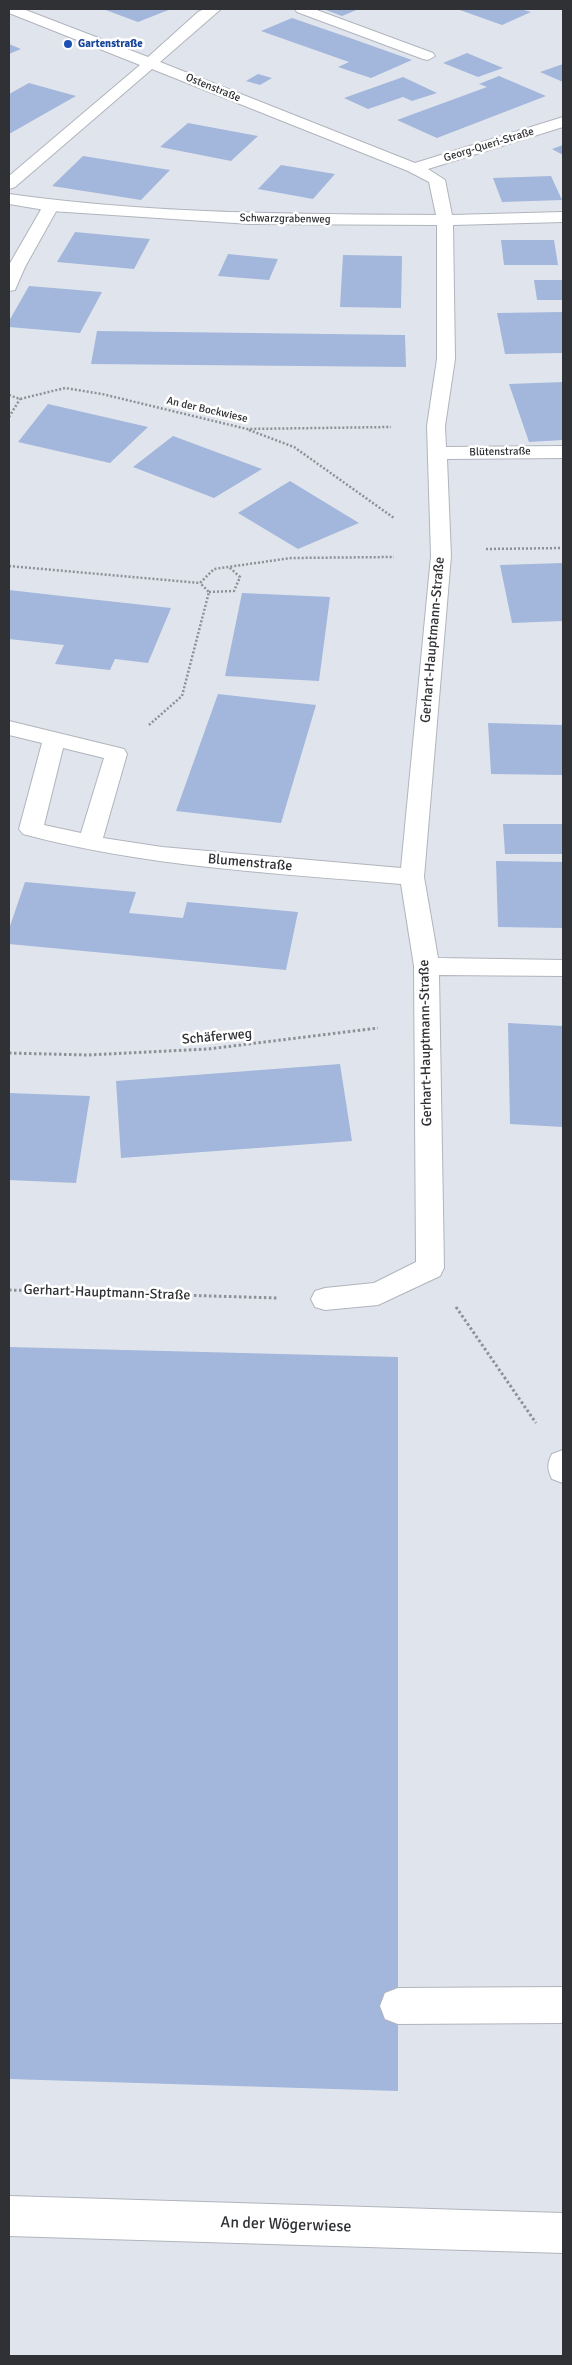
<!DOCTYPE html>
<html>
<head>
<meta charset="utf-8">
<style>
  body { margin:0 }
  #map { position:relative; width:572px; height:2365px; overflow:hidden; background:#e0e5ed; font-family:Signika,sans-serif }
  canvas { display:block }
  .frame { position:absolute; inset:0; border:10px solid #2f3134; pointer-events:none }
</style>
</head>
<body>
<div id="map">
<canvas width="572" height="2365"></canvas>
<div class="frame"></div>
</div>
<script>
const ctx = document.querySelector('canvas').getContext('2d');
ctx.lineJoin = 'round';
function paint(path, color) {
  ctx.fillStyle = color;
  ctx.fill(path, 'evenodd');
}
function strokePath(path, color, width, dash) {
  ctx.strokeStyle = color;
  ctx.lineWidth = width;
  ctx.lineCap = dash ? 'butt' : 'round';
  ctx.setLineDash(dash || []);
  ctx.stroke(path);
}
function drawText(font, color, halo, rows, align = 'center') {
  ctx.font = font + ' Signika,sans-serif';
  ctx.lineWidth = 5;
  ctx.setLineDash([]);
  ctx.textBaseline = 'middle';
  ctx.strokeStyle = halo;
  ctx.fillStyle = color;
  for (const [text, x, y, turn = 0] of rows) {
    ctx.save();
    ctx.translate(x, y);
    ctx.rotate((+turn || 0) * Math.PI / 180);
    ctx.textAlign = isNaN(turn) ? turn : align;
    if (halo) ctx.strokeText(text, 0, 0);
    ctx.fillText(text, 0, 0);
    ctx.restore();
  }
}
const building = new Path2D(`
  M 103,9 L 171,9 L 138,22 Z
  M 323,9 L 359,9 L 342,16 Z
  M 457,9 L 520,9 L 531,12 L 502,25 Z
  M 292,18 L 350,38 L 412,60 L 371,78 L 338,67 L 349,62 L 261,31 Z
  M 9,44 L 21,49 L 9,54 Z
  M 467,53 L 503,68 L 478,77 L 443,63 Z
  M 563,64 L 563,82 L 540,72 Z
  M 258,74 L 272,78 L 260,85 L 246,81 Z
  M 499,76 L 546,96 L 437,138 L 397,120 L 487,87 L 479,84 Z
  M 403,77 L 437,93 L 412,101 L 403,97 L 368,109 L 344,98 Z
  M 29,83 L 76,96 L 9,134 L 9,94 Z
  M 188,123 L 258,136 L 231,161 L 160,147 Z
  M 563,145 L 563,155 L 552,149 Z
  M 83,156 L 170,170 L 141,200 L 52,186 Z
  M 281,165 L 335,174 L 313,199 L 258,189 Z
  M 551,176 L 562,200 L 502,202 L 493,178 Z
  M 75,232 L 150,239 L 134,269 L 57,262 Z
  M 501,240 L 554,240 L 558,265 L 504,265 Z
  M 228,254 L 278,259 L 269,280 L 218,276 Z
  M 343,255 L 402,256 L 401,308 L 340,307 Z
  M 534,280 L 563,280 L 563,300 L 537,300 Z
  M 29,286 L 102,292 L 80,333 L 9,327 L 9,321 Z
  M 563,312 L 563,353 L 505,354 L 497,313 Z
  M 97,331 L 405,335 L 406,367 L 91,364 Z
  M 563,382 L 563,440 L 529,442 L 509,384 Z
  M 48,404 L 148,427 L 110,463 L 18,442 Z
  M 173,436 L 262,469 L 214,498 L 133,467 Z
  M 290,481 L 359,523 L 298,549 L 238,513 Z
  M 563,563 L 563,621 L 512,623 L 500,565 Z
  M 9,590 L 53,595 L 171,608 L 148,663 L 115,659 L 110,670 L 55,664 L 64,645 L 9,639 Z
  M 242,593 L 330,597 L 319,681 L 225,676 Z
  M 218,694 L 316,705 L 281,823 L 176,811 Z
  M 488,723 L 563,725 L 563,775 L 491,774 Z
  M 503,824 L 563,824 L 563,854 L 505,854 Z
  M 496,861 L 563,862 L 563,928 L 498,927 Z
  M 25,882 L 136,892 L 129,913 L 183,918 L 187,902 L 298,912 L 286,970 L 9,944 L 9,929 Z
  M 508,1023 L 563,1026 L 563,1127 L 510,1124 Z
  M 340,1064 L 352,1141 L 121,1158 L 116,1081 Z
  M 9,1093 L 90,1096 L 76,1183 L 9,1180 Z
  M 9,1347 L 398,1357 L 398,2091 L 9,2079 Z`);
const pathFar1 = new Path2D(`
  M 9,395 L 20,399 L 65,388 L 102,394 L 247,429 L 391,427
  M 9,417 L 20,399
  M 249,430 L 294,447 L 394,518
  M 486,549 L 563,548
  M 9,566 L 200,583 L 214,569 L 291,558 L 394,557
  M 209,592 L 234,591 L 240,577 L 229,567
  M 149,725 L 182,696 L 209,592 L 200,583`);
const path = new Path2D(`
  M 9,1053 L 87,1055 L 208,1049 L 378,1028
  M 9,1290 L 278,1298
  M 456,1307 L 536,1423`);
const lane = new Path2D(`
  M 295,9 L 314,9 L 433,53 L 435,56 L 428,60 L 423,59 L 297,12 Z
  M 51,201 L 57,203 L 59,206 L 25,267 L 15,290 L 9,291 L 9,265 L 43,206 L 45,203 Z
  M 563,1450 L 563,1483 L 552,1479 C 547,1469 547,1464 552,1454 Z
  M 563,1987 L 563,2023 L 398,2024 L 385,2019 L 380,2006 L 385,1993 L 398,1988 Z
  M 9,2196 L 563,2213 L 563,2253 L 9,2236 Z`);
const street = new Path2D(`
  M 9,9 L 23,9 L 148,57 L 198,12 L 204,9 L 221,9 L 160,62 L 415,163 L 563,117 L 563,127 L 428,169 L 445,180 L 452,215 L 563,212 L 563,222 L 453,225 L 455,359 L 445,426 L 446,447 L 563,446 L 563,458 L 447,459 L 451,556 L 424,877 L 438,958 L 563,960 L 563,976 L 439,975 L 444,1268 L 440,1276 L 378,1305 L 325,1310 L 315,1307 L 311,1299 L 315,1291 L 325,1288 L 374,1283 L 416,1262 L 414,966 L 401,884 C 274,873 146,867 23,834 L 19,829 L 42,743 L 9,735 L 9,721 L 124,749 L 127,754 L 103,838 L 162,847 L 401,868 L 431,556 L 427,426 L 437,359 L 437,225 L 250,224 L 51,211 L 9,204 L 9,194 C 150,214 293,214 436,215 L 429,182 L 408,171 L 152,69 L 15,187 L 9,189 L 9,176 L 140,65 L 9,13 ZM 63,748 L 104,758 L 81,833 L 44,825 Z`);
const markers = [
  [68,44,5,"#1a4fb4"]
];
const farTransitnames = [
  ["Gartenstraße",78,44]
];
const farStreetnames = [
  ["Ostenstraße",213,88,22],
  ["Georg-Queri-Straße",489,145,-17],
  ["Schwarzgrabenweg",285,219,1],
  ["An der Bockwiese",207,410,13],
  ["Blütenstraße",500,452,-1]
];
const streetNames = [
  ["Gerhart-Hauptmann-Straße",433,640,-85],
  ["Blumenstraße",250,863,5],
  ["Schäferweg",217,1037,-5],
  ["Gerhart-Hauptmann-Straße",426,1043,-91],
  ["Gerhart-Hauptmann-Straße",107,1293,2]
];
const nearStreetnames = [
  ["An der Wögerwiese",286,2225,2]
];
paint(building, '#a3b6db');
strokePath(lane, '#b0b4bc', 2);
strokePath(street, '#b0b4bc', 2);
strokePath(pathFar1, '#8d9197', 2.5, [2, 2]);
strokePath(path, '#8d9197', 3, [2.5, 2.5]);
paint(lane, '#fff');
paint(street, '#fff');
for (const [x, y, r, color] of markers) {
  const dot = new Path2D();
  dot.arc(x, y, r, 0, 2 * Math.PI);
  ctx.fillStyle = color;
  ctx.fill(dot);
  strokePath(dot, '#fff', 2);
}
drawText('bold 11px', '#164399', '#fff', farTransitnames, 'left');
drawText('11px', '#2f3134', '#fff', farStreetnames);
drawText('14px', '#2f3134', '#fff', streetNames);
drawText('16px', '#2f3134', '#fff', nearStreetnames);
</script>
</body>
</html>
